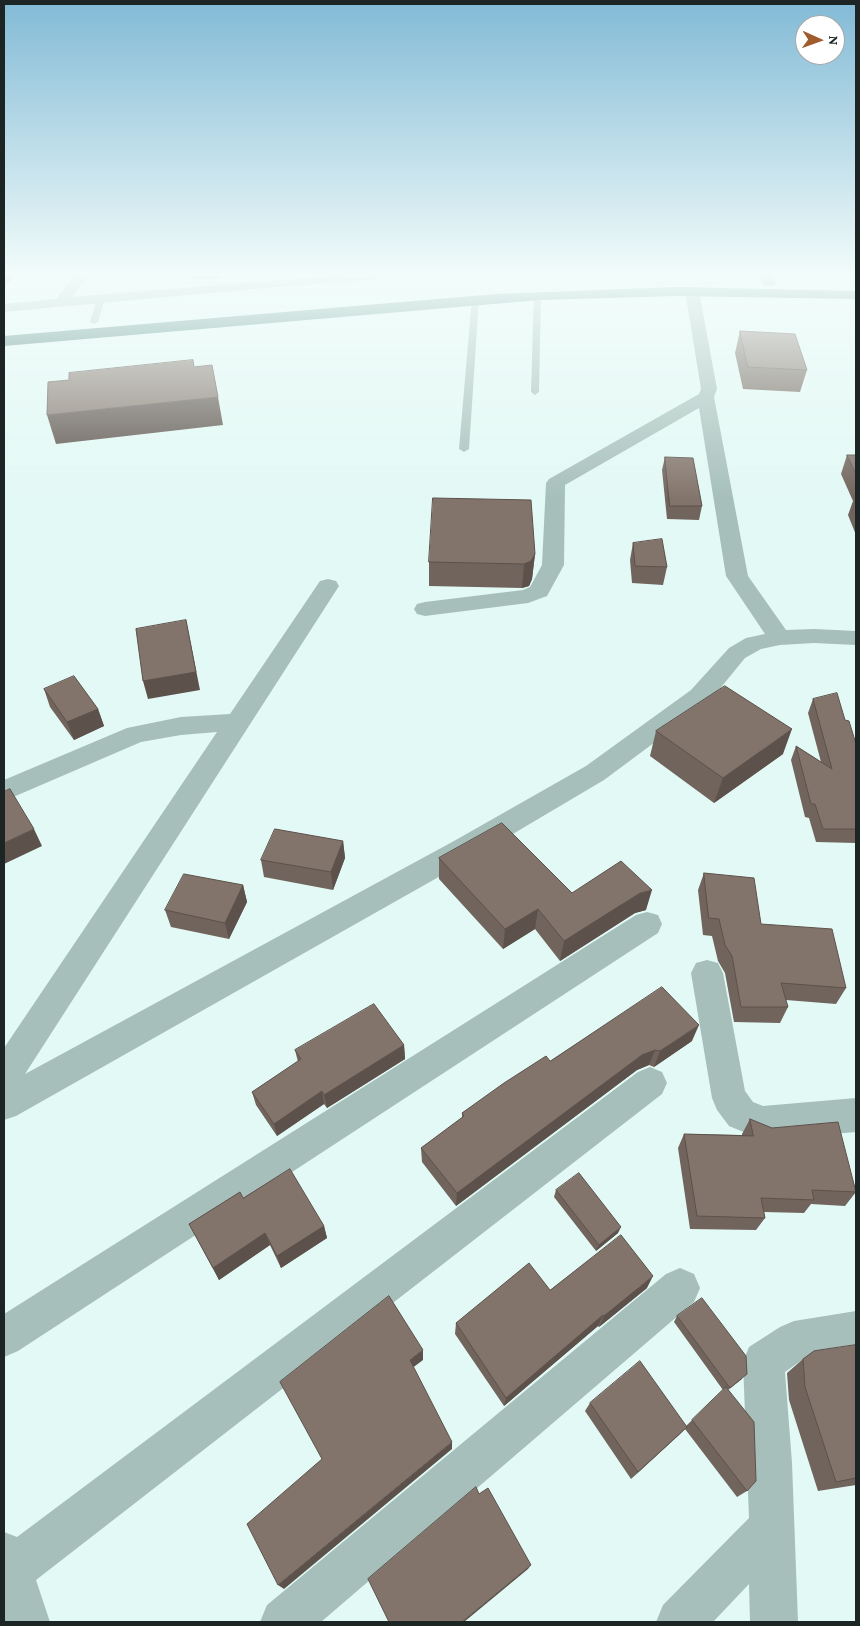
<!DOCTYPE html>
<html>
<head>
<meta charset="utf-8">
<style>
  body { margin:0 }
  #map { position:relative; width:860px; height:1626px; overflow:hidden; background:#e3f9f5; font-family:"Crimson Pro",serif }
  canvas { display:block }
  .frame { position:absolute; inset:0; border:5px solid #1d2524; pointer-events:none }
  .north { position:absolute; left:795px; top:15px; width:50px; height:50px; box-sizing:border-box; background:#fff; border:1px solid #a5a8a7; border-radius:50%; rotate:92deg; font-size:14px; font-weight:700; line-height:20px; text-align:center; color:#1d2524 }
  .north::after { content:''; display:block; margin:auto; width:18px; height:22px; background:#a05c2d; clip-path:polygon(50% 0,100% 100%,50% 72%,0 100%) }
</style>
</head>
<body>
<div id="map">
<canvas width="860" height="1626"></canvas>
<div class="frame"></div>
<div class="north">N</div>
</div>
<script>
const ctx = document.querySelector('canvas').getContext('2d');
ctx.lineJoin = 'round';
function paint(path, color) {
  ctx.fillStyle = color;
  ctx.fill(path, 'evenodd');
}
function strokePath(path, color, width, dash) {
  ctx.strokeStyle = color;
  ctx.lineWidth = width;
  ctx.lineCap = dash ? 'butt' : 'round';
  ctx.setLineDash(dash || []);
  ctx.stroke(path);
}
const lane = new Path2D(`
  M 534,293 L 541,295 L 539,392 L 535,395 L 531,392 Z
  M 98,296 L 105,298 L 98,322 L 94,324 L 90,322 Z
  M 472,297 L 479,299 L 469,449 L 464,452 L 459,449 Z`);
const street = new Path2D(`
  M 77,272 L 91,272 L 72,297 L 376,272 L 433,272 L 426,276 L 275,287 L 4,312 L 4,304 L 56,299 Z
  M 692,287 L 697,288 L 699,291 L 717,389 L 714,397 L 748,576 L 786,630 L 814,629 L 856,631 L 856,645 L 814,643 L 780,645 L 761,649 L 745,658 L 709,702 L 604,780 L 474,857 L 16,1116 L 4,1120 L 4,1048 L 217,732 L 181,735 L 141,742 L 4,801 L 4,780 L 127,728 L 181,717 L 230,714 L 320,581 L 328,579 L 336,581 L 339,586 L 25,1074 L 454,841 L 586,766 L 691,690 L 729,648 L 746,638 L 765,634 L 726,576 L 699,408 L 565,485 L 564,565 L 547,596 L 528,603 L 425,616 L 417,614 L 414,609 L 417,604 L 425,602 L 523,590 L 530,587 L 542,565 L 546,483 L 549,479 L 699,394 L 701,389 L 685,291 L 687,288 Z
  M 647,912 L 658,915 L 662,924 L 658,933 L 18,1351 L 4,1357 L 4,1314 L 636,915 Z
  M 707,960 L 718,963 L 723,973 L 745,1091 L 753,1102 L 763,1106 L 856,1098 L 856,1132 L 763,1140 L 729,1126 L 717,1110 L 712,1098 L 691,973 L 696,963 Z
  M 650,1067 L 662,1072 L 667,1083 L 662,1094 L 36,1580 L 50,1622 L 4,1622 L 4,1532 L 17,1537 L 638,1072 Z
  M 680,1268 L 694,1274 L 700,1288 L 694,1302 L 321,1622 L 260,1622 L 267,1605 L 666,1274 Z
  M 856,1311 L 856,1351 L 802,1360 L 785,1372 L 792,1463 L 798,1622 L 750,1622 L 749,1584 L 713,1622 L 656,1622 L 663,1605 L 749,1518 L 743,1362 L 749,1347 L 780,1327 L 794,1321 Z`);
const secondary = new Path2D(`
  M 757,272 L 771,272 L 776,283 L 774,286 L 764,286 Z`);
const highway = new Path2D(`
  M 676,287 L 856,291 L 856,299 L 676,296 L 540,300 L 4,346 L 4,336 L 495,294 Z`);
const wall = new Path2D(`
  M 129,272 L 223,272 L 220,279 L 189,279 L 188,275 L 129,275 Z
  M 740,331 L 807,370 L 800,392 L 743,389 L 735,353 Z
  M 847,455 L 856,455 L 856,535 L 848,515 L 853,501 L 841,474 Z
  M 665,457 L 702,506 L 699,520 L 667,519 L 662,470 Z
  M 633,543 L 667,567 L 663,585 L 632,583 L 630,560 Z
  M 535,554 L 532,579 L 529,586 L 522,588 L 429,586 L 429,562 Z
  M 44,689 L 98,709 L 104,726 L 74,740 L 50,707 Z
  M 813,699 L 845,720 L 856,744 L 856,843 L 816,842 L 809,818 L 805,817 L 791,760 L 796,746 L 821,762 L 808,713 Z
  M 656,731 L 783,754 L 714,803 L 650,756 Z
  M 343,841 L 345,858 L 333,890 L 264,877 L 261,860 Z
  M 439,858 L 572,893 L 646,910 L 635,913 L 560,961 L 535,929 L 503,949 L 439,879 Z
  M 704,873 L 761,924 L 846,988 L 836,1004 L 786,1000 L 788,1007 L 780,1023 L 734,1022 L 725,973 L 718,961 L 712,936 L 703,935 L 698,890 Z
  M 243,885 L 247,902 L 229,939 L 171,927 L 165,910 Z
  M 692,1041 L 654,1067 L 649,1065 L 637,1070 L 456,1206 L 422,1162 L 421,1148 L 462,1118 L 462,1113 L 550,1061 Z
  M 404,1045 L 405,1059 L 327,1108 L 324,1104 L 277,1136 L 256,1105 L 252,1092 L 298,1062 L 295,1050 Z
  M 750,1119 L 856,1192 L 845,1206 L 811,1204 L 804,1213 L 764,1212 L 765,1218 L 756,1230 L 690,1229 L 678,1148 L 684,1134 L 742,1135 L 742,1134 Z
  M 556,1190 L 618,1233 L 596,1251 L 554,1197 Z
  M 243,1198 L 324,1226 L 327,1238 L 281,1268 L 270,1245 L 219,1280 L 189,1224 Z
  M 647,1288 L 599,1327 L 598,1326 L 504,1406 L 455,1334 L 456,1323 L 550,1290 Z
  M 677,1316 L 742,1379 L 728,1390 L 747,1491 L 737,1497 L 685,1429 L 631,1479 L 585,1411 L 590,1403 L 686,1426 L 723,1390 L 674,1322 Z
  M 856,1345 L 856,1485 L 818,1491 L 789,1400 L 787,1373 L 803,1359 Z`);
const shadedWall = new Path2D(`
  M 4,272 L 18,272 L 4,287 Z
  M 219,272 L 223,272 L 220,279 Z
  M 218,397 L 223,425 L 56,444 L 47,415 Z
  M 535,554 L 532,579 L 529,586 L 522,588 L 524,564 Z
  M 186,620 L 200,690 L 148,699 L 143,681 Z
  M 98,709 L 104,726 L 74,740 L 67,722 Z
  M 792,729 L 783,754 L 714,803 L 723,778 Z
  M 34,829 L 42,846 L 4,864 L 4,843 Z
  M 343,841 L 345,858 L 333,890 L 331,872 Z
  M 243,885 L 247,902 L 229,939 L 225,923 Z
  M 652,890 L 646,910 L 635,913 L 560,961 L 564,941 L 640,893 Z
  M 538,909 L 535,929 L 503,949 L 505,929 Z
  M 699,1025 L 692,1041 L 654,1067 L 660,1051 Z
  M 404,1045 L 405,1059 L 327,1108 L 324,1095 Z
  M 655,1050 L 649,1065 L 637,1070 L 456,1206 L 457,1193 L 642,1055 Z
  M 322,1091 L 324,1104 L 277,1136 L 274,1124 Z
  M 324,1226 L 327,1238 L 281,1268 L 277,1256 Z
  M 621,1227 L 618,1233 L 596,1251 L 599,1245 Z
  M 265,1233 L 270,1245 L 219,1280 L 213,1268 Z
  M 653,1276 L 647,1288 L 599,1327 L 604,1316 Z
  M 603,1315 L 598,1326 L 504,1406 L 506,1398 Z
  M 423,1350 L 423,1360 L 411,1369 L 410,1360 Z
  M 687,1427 L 679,1435 L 631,1479 L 638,1472 Z
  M 452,1442 L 452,1449 L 284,1589 L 278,1585 Z
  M 531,1565 L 528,1569 L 464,1622 L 462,1622 Z`);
const building = new Path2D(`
  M 740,331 L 795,334 L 807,370 L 748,367 Z
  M 193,360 L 194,367 L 212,365 L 218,397 L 47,415 L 48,382 L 69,380 L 69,373 Z
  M 847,455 L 856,455 L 856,474 Z
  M 665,457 L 693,458 L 702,506 L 670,506 Z
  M 433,498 L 531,500 L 535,554 L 531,561 L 524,564 L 429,562 Z
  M 662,539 L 667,567 L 635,566 L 633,543 Z
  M 186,620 L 196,672 L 143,681 L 136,629 Z
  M 74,676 L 98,709 L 67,722 L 44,689 Z
  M 725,686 L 792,729 L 723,778 L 656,731 Z
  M 837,693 L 845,720 L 849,721 L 856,744 L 856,829 L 823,829 L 815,804 L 811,804 L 796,746 L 832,769 L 813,699 Z
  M 10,789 L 34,829 L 4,843 L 4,792 Z
  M 502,823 L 572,893 L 621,861 L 652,890 L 640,893 L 564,941 L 538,909 L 505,929 L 439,858 Z
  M 275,829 L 343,841 L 331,872 L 261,860 Z
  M 704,873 L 754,878 L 761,924 L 832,929 L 846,988 L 781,983 L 788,1007 L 741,1007 L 732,956 L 725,945 L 719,919 L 709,918 Z
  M 184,874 L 243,885 L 225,923 L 165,910 Z
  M 662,987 L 699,1025 L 660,1051 L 655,1050 L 642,1055 L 457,1193 L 421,1148 L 464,1116 L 462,1113 L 504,1083 L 546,1056 L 550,1061 Z
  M 374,1004 L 404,1045 L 324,1095 L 322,1091 L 274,1124 L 252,1092 L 301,1059 L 295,1050 Z
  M 750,1119 L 772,1128 L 838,1122 L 856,1192 L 812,1190 L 814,1200 L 761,1198 L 765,1218 L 697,1216 L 684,1134 L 753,1136 Z
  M 290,1169 L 324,1226 L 277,1256 L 265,1233 L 213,1268 L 189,1224 L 240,1192 L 243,1198 Z
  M 579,1173 L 621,1227 L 599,1245 L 556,1190 Z
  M 621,1235 L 653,1276 L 604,1316 L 603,1315 L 506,1398 L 456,1323 L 529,1263 L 550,1290 Z
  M 389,1296 L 423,1350 L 410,1360 L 452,1442 L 278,1585 L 247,1524 L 322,1459 L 280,1382 Z
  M 702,1298 L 746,1356 L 747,1374 L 730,1388 L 677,1316 Z
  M 856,1345 L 856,1478 L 836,1482 L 805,1387 L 803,1359 L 814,1351 Z
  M 640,1361 L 687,1427 L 638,1472 L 590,1403 Z
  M 726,1387 L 754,1422 L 756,1481 L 747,1491 L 692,1420 Z
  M 476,1487 L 479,1494 L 488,1488 L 531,1565 L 462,1622 L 389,1622 L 368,1579 Z`);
paint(lane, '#a6bfba');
paint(street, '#a6bfba');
paint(secondary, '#7fa59e');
paint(highway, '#498179');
paint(wall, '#71645c');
paint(shadedWall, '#5c514b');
paint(building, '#83746b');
strokePath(building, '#5c514b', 1);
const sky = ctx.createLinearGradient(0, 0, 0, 499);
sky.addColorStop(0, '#82bad6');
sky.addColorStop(0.55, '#f2fcfa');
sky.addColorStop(1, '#f2fcfa00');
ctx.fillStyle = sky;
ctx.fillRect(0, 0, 860, 499);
</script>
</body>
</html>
